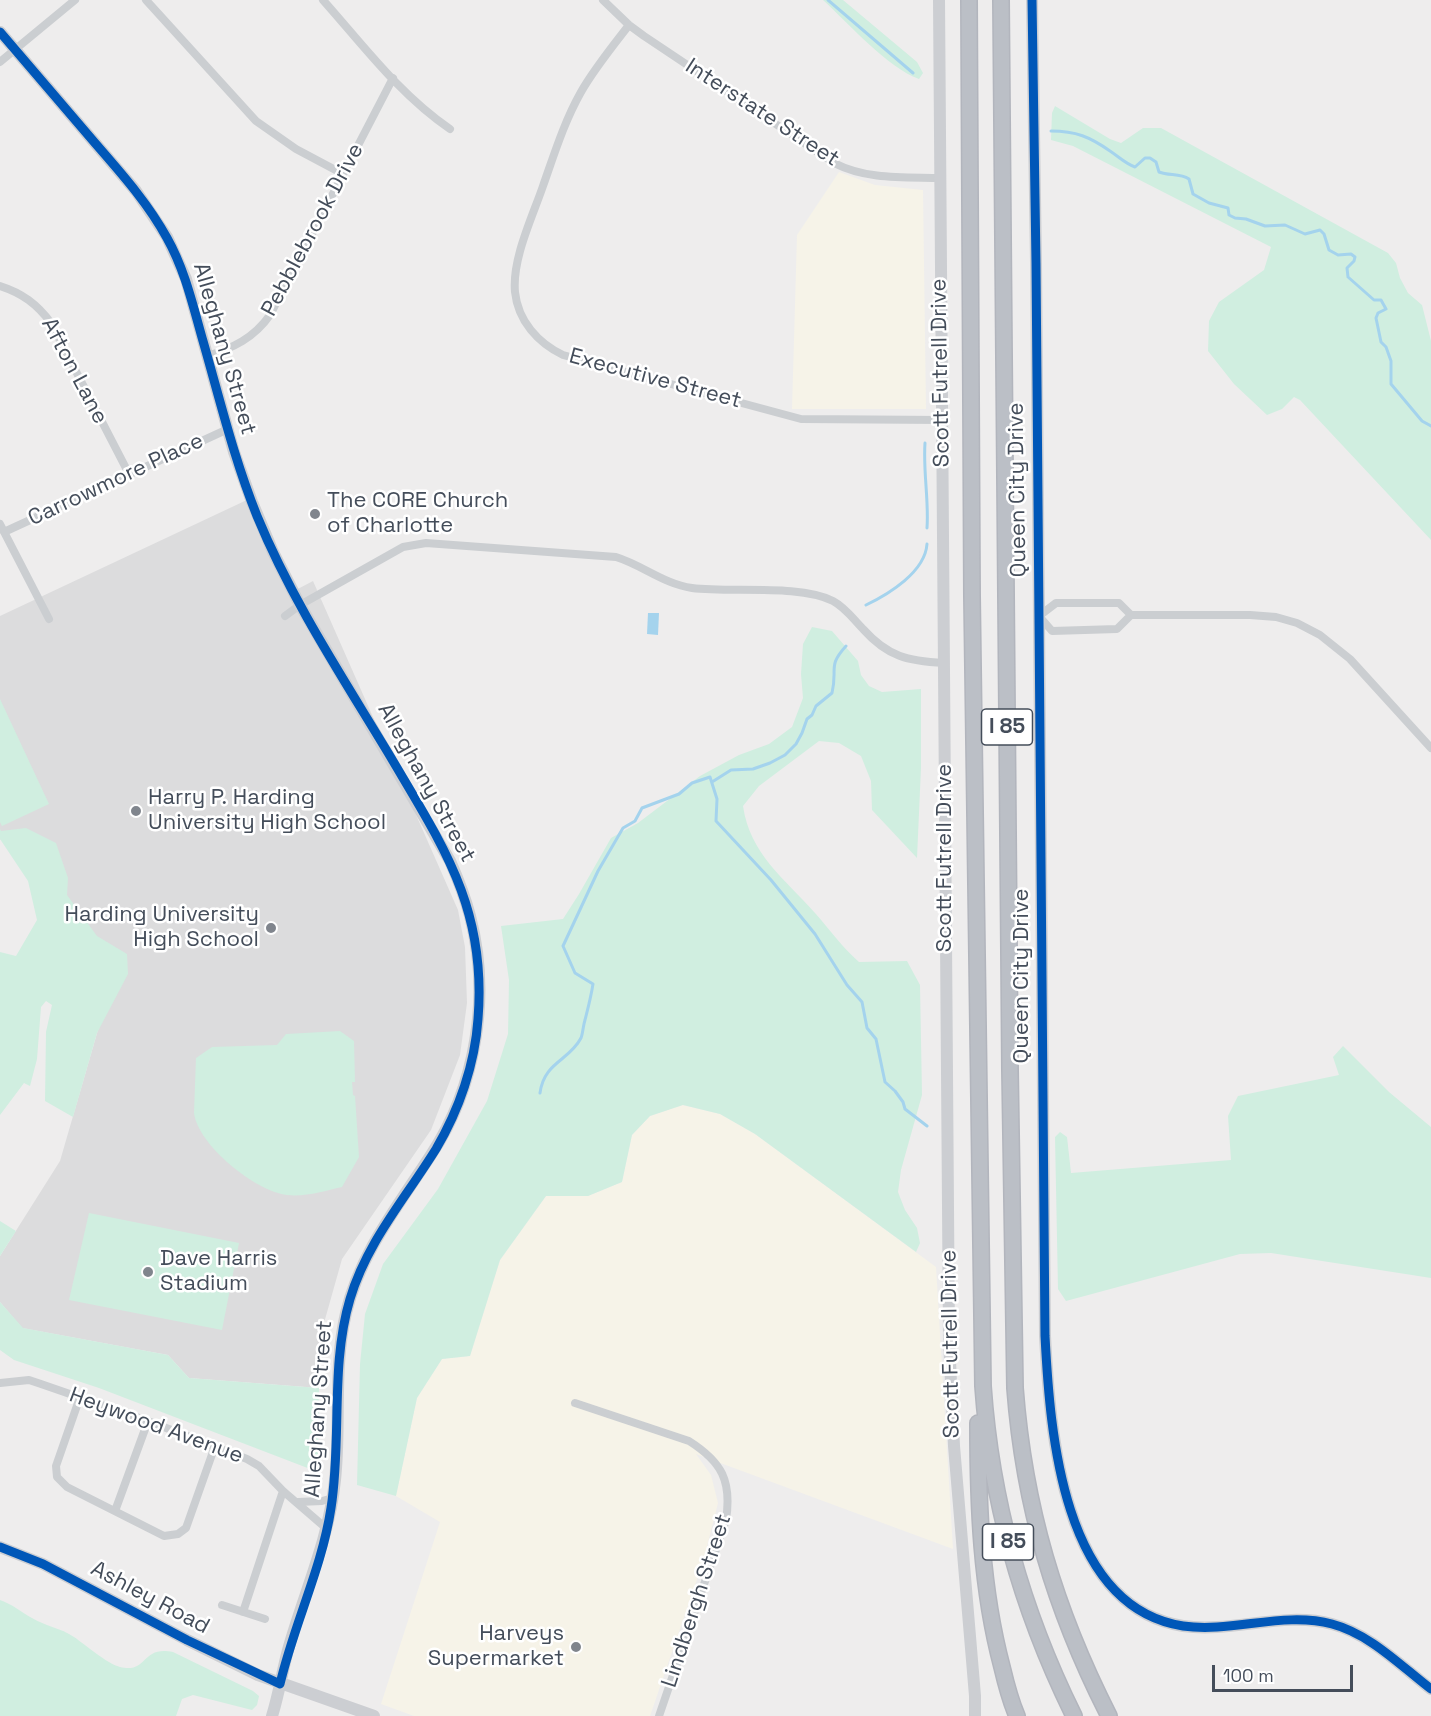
<!DOCTYPE html>
<html>
<head>
<meta charset="utf-8">
<style>
  body { margin:0 }
  #map { position:relative; width:1431px; height:1716px; overflow:hidden; background:#eeeded; font-family:"Space Grotesk",sans-serif }
  canvas { display:block }
  .scale { position:absolute; left:1212px; top:1665px; width:141px; height:27px; box-sizing:border-box; border:3px solid #444d5a; border-top:0; padding-left:8px; font-size:18px; line-height:21px; white-space:nowrap; color:#444d5a; -webkit-text-stroke:4px #fff; paint-order:stroke }
</style>
</head>
<body>
<div id="map">
<canvas width="1431" height="1716"></canvas>
<div class="scale">100 m</div>
</div>
<script>
const ctx = document.querySelector('canvas').getContext('2d');
ctx.lineJoin = 'round';
function paint(path, color) {
  ctx.fillStyle = color;
  ctx.fill(path, 'evenodd');
}
function strokePath(path, color, width, dash) {
  ctx.strokeStyle = color;
  ctx.lineWidth = width;
  ctx.lineCap = dash ? 'butt' : 'round';
  ctx.setLineDash(dash || []);
  ctx.stroke(path);
}
function drawText(font, color, halo, rows, align = 'center') {
  ctx.font = font + ' "Space Grotesk",sans-serif';
  ctx.lineWidth = 5;
  ctx.setLineDash([]);
  ctx.textBaseline = 'middle';
  ctx.strokeStyle = halo;
  ctx.fillStyle = color;
  for (const [text, x, y, turn = 0] of rows) {
    ctx.save();
    ctx.translate(x, y);
    ctx.rotate((+turn || 0) * Math.PI / 180);
    ctx.textAlign = isNaN(turn) ? turn : align;
    if (halo) ctx.strokeText(text, 0, 0);
    ctx.fillText(text, 0, 0);
    ctx.restore();
  }
}
const commercial = new Path2D(`
  M 839,172 L 875,185 L 923,190 L 926,409 L 792,409 L 797,235 Z
  M 682,1105 L 720,1114 L 755,1134 L 936,1267 L 953,1549 L 696,1454 L 711,1475 L 718,1503 L 703,1562 L 650,1716 L 414,1716 L 381,1704 L 440,1522 L 396,1496 L 417,1398 L 442,1359 L 470,1356 L 500,1260 L 546,1196 L 588,1196 L 622,1182 L 632,1135 L 650,1116 Z`);
const education = new Path2D(`
  M 249,499 L 292,592 L 313,581 L 458,910 L 465,947 L 467,1003 L 460,1055 L 431,1130 L 342,1259 L 324,1323 L 319,1388 L 189,1378 L 168,1355 L 22,1328 L 0,1302 L 0,1256 L 60,1161 L 113,978 L 57,890 L 0,839 L 0,616 Z`);
const green = new Path2D(`
  M 823,0 L 843,0 L 917,62 L 923,73 L 919,79 C 888,68 848,23 823,0 Z
  M 1055,106 L 1110,139 L 1121,143 L 1143,128 L 1161,128 L 1388,253 L 1396,263 L 1400,278 L 1408,293 L 1422,305 L 1431,341 L 1431,540 L 1300,400 L 1294,397 L 1282,409 L 1267,415 L 1234,384 L 1208,351 L 1209,321 L 1219,302 L 1264,270 L 1271,247 L 1073,146 L 1051,140 L 1052,113 Z
  M 812,627 L 832,631 L 858,661 L 861,675 L 869,686 L 882,692 L 921,689 L 921,768 L 917,858 L 872,810 L 871,781 L 861,756 L 839,743 L 819,741 L 759,786 L 743,806 C 750,854 784,878 815,913 C 830,930 842,947 859,962 L 907,961 L 920,985 L 922,1095 L 901,1170 L 898,1192 L 905,1210 L 917,1228 L 920,1243 L 916,1252 L 755,1134 L 720,1114 L 683,1105 L 650,1116 L 632,1135 L 622,1182 L 588,1196 L 546,1196 L 500,1260 L 470,1356 L 442,1359 L 417,1398 L 396,1496 L 357,1485 L 360,1364 L 365,1314 L 383,1264 L 438,1189 L 487,1101 L 508,1034 L 509,980 L 501,926 L 563,919 L 579,894 L 611,838 L 638,823 L 700,776 L 739,755 L 769,744 L 792,727 L 803,698 L 801,674 L 803,644 Z
  M 0,699 L 49,804 L 2,826 L 0,822 Z
  M 26,828 L 56,843 L 68,878 L 67,895 L 97,936 L 127,954 L 128,974 L 97,1033 L 73,1117 L 45,1101 L 46,1032 L 52,1005 L 46,1001 L 41,1007 L 37,1059 L 30,1086 L 24,1083 L 0,1115 L 0,952 L 16,956 L 37,920 L 28,881 L 0,839 L 0,829 L 1,831 Z
  M 340,1031 L 354,1041 L 355,1082 L 352,1082 L 353,1095 L 355,1096 L 359,1157 L 342,1187 C 324,1191 306,1197 287,1195 C 255,1191 198,1145 194,1113 L 196,1058 L 212,1047 L 277,1045 L 286,1034 Z
  M 1343,1046 L 1389,1092 L 1431,1127 L 1431,1278 L 1271,1253 L 1240,1254 L 1066,1301 L 1058,1289 L 1055,1137 L 1060,1132 L 1067,1137 L 1071,1173 L 1231,1160 L 1228,1116 L 1238,1096 L 1339,1075 L 1333,1057 Z
  M 89,1213 L 239,1243 L 222,1330 L 69,1300 Z
  M 0,1221 L 16,1231 L 0,1256 Z
  M 0,1302 L 23,1328 L 168,1355 L 189,1378 L 319,1388 L 318,1472 L 99,1388 L 14,1360 L 0,1350 Z
  M 0,1600 C 12,1604 21,1612 32,1618 C 45,1626 61,1628 74,1637 C 86,1645 106,1663 120,1667 C 148,1674 141,1645 173,1652 L 253,1691 L 259,1696 L 257,1705 L 252,1710 L 193,1695 L 182,1699 L 176,1716 L 0,1716 Z`);
const water = new Path2D(`
  M 648,613 L 659,613 L 658,635 L 647,634 Z`);
const stream = new Path2D(`
  M 828,0 L 913,73
  M 1051,131 C 1076,131 1090,137 1110,151 C 1119,157 1126,164 1135,167 L 1145,158 L 1150,158 L 1156,162 L 1159,172 C 1169,176 1180,173 1189,179 L 1193,194 L 1209,203 L 1228,208 L 1229,215 L 1235,218 L 1246,219 L 1265,226 L 1285,225 L 1305,234 L 1320,230 L 1324,234 L 1329,250 L 1338,255 L 1351,254 L 1355,257 L 1354,261 L 1347,268 L 1348,277 L 1374,300 L 1381,300 L 1386,309 L 1378,313 L 1376,318 L 1381,342 L 1386,347 L 1391,361 L 1391,384 L 1422,421 L 1431,426
  M 925,443 C 923,472 929,500 927,528
  M 866,605 C 889,594 925,572 927,544
  M 712,782 L 731,770 L 753,769 L 770,763 L 785,755 L 796,744 L 802,733 L 807,719 L 812,715 L 816,706 L 832,693 C 838,668 827,667 846,646
  M 540,1093 C 544,1062 569,1061 581,1038 C 583,1033 583,1026 585,1020 C 588,1008 591,997 593,984 L 575,973 L 563,946 L 598,871 L 623,828 L 635,821 L 642,808 L 679,794 L 692,783 L 710,777 L 717,799 L 716,821 L 771,880 L 815,934 L 847,985 L 862,1002 L 867,1028 L 876,1039 L 885,1082 L 895,1091 L 903,1102 L 905,1109 L 927,1126`);
const street = new Path2D(`
  M 146,0 L 256,121 L 296,149 L 343,174
  M 323,0 C 363,45 400,95 450,129
  M 603,0 L 629,25 L 644,36 L 834,163 C 867,180 904,177 940,178
  M 629,25 C 612,47 594,69 581,92 C 564,122 554,155 543,186 C 532,218 512,259 515,292 C 518,321 538,343 563,355 L 801,419 L 942,420
  M 0,62 L 75,0
  M 0,286 C 22,293 37,304 51,323 L 129,474
  M 207,356 C 233,348 254,338 270,315 L 393,78
  M 0,524 L 49,619
  M 4,532 L 228,429
  M 1131,615 L 1119,603 L 1056,603 L 1039,616 L 1052,631 L 1117,629 L 1131,615 L 1250,615 L 1276,617 L 1297,623 L 1320,635 L 1350,659 L 1431,748
  M 285,616 L 300,605 L 403,547 L 426,543 L 616,557 C 642,565 664,584 692,588 C 731,593 799,584 833,601 C 846,608 853,619 863,629 C 888,657 908,661 944,663
  M 0,1383 L 29,1380 L 41,1384 L 148,1421 L 247,1459 L 259,1466 L 283,1491 L 327,1529
  M 80,1397 L 56,1466 L 57,1477 L 67,1487 L 164,1536 L 178,1534 L 186,1528 L 215,1446
  M 575,1403 L 689,1441 C 722,1462 732,1481 726,1520 L 659,1716
  M 298,1502 L 322,1501 L 333,1498
  M 115,1511 L 148,1421
  M 222,1605 L 265,1619
  M 243,1612 L 283,1491`);
const secondary = new Path2D(`
  M 939,0 L 949,1340 L 954,1446 L 975,1696 L 975,1716
  M 1032,0 L 1036,263 L 1045,1336 C 1050,1432 1062,1607 1183,1626 C 1233,1633 1283,1611 1332,1624 C 1370,1634 1401,1666 1431,1689
  M 0,32 L 136,191 L 167,237 L 186,279 L 234,452 L 252,502 L 273,552 L 300,605 L 450,861 C 458,879 465,897 470,916 C 491,996 476,1087 431,1155 C 398,1206 360,1253 346,1313 C 333,1368 341,1425 335,1480 C 329,1540 304,1593 288,1650 C 282,1672 279,1694 272,1716
  M 0,1547 L 43,1564 L 187,1640 L 258,1675 L 374,1716`);
const highway = new Path2D(`
  M 969,0 L 972,596 L 983,1386 C 991,1501 1023,1613 1074,1716
  M 1001,0 L 1010,1070 L 1015,1388 C 1024,1507 1055,1610 1109,1716
  M 978,1423 C 978,1505 981,1588 1002,1667 C 1006,1684 1010,1700 1017,1716`);
const cycleway = new Path2D(`
  M 1032,0 L 1036,263 L 1045,1336 C 1050,1432 1062,1607 1183,1626 C 1233,1633 1283,1611 1332,1624 C 1370,1634 1401,1666 1431,1689
  M 0,32 C 32,69 63,106 95,143 C 121,173 148,203 167,238 C 185,270 193,306 203,341 C 220,400 234,459 257,516 C 292,601 343,678 390,756 C 443,846 487,909 478,1019 C 475,1064 459,1110 436,1149 C 405,1199 367,1242 350,1299 C 330,1366 342,1439 331,1508 C 322,1568 294,1624 280,1684 L 187,1640 L 43,1564 L 0,1547`);
const markers = [
  [315,514,6,"#80858d"],
  [136,811,6,"#80858d"],
  [271,928,6,"#80858d"],
  [148,1272,6,"#80858d"],
  [576,1647,6,"#80858d"]
];
const shields = [
  [1007,727,51],
  [1008,1542,51]
];
const shieldNames = [
  ["I 85",1007,727],
  ["I 85",1008,1542]
];
const streetNames = [
  ["Interstate Street",762,113,33],
  ["Pebblebrook Drive",313,230,-62],
  ["Alleghany Street",224,349,74],
  ["Afton Lane",74,371,62],
  ["Scott Futrell Drive",941,373,-91],
  ["Executive Street",655,379,15],
  ["Carrowmore Place",116,480,-25],
  ["Queen City Drive",1018,490,-91],
  ["Alleghany Street",426,783,61],
  ["Scott Futrell Drive",945,858,-90],
  ["Queen City Drive",1022,976,-90],
  ["Scott Futrell Drive",951,1344,-91],
  ["Alleghany Street",319,1409,-86],
  ["Heywood Avenue",156,1426,20],
  ["Ashley Road",150,1598,28],
  ["Lindbergh Street",697,1601,-72]
];
const poiNames = [
  ["The CORE Church",327,501],
  ["of Charlotte",327,526],
  ["Harry P. Harding",148,798],
  ["University High School",148,823],
  ["Harding University",259,915,"right"],
  ["High School",259,940,"right"],
  ["Dave Harris",160,1259],
  ["Stadium",160,1284],
  ["Harveys",564,1634,"right"],
  ["Supermarket",564,1659,"right"]
];
paint(commercial, '#f6f3e8');
paint(education, '#dcdcdd');
paint(green, '#d0eee0');
paint(water, '#a4d3ed');
strokePath(stream, '#a4d3ed', 3);
strokePath(highway, '#b2b5bd', 18);
strokePath(street, '#cbced1', 8);
strokePath(secondary, '#ccced2', 12);
strokePath(highway, '#bbbfc6', 15);
strokePath(cycleway, '#0057b8', 9);
for (const [x, y, r, color] of markers) {
  const dot = new Path2D();
  dot.arc(x, y, r, 0, 2 * Math.PI);
  ctx.fillStyle = color;
  ctx.fill(dot);
  strokePath(dot, '#fff', 2);
}
for (const [x, y, w] of shields) {
  const box = new Path2D();
  box.roundRect(x - w / 2, y - 18, w, 36, 4.5);
  ctx.fillStyle = '#fff';
  ctx.fill(box);
  strokePath(box, '#444d5a', 1.5);
}
drawText('bold 21px', '#444d5a', null, shieldNames);
drawText('22px', '#444d5a', '#fff', streetNames);
drawText('22px', '#444d5a', '#fff', poiNames, 'left');
</script>
</body>
</html>
